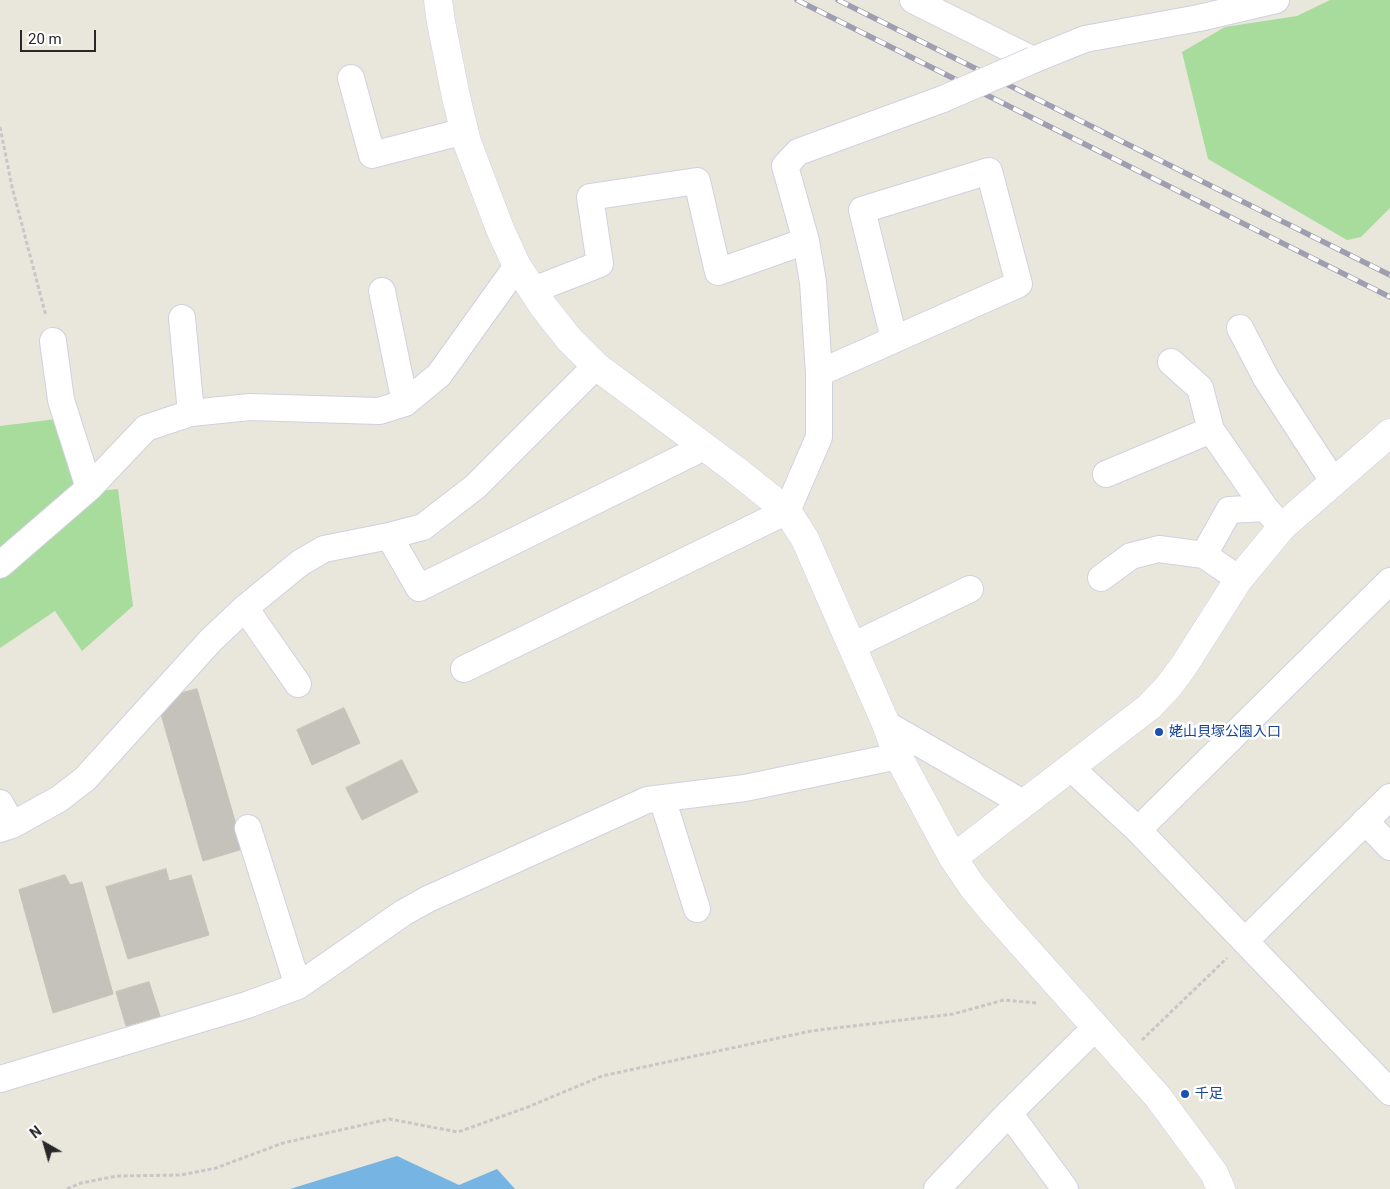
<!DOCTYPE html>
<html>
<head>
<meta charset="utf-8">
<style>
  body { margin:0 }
  #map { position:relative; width:1390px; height:1189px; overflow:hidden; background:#e9e6db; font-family:Roboto,sans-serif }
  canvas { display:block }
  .north { position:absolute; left:20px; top:1119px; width:50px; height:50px; -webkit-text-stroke:4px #fff; paint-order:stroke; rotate:322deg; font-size:14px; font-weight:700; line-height:20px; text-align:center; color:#282828 }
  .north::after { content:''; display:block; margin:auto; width:18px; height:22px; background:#282828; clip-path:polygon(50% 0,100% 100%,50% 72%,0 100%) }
  .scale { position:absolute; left:20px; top:30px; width:76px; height:22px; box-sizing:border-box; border:2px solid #282828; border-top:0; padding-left:6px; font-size:15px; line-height:18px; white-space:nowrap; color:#282828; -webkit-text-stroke:4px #fff; paint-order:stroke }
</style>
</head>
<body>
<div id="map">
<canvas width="1390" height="1189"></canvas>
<div class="north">N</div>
<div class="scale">20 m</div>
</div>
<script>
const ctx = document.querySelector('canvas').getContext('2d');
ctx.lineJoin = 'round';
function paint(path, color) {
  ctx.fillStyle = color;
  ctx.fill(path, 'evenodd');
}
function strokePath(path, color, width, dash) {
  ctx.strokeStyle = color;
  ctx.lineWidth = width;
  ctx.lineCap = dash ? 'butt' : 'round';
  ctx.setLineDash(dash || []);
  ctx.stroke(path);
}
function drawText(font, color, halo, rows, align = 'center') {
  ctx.font = font + ' Roboto,"Noto Sans JP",sans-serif';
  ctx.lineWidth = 5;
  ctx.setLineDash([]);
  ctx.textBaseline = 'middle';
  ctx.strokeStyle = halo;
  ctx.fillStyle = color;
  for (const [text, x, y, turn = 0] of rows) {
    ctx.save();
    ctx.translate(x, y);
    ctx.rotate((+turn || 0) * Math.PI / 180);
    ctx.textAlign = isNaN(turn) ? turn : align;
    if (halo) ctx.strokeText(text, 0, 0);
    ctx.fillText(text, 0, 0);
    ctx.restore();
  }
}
const green = new Path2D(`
  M 1330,0 L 1390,0 L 1390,208 L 1361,237 L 1347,240 L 1208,159 L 1182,52 L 1225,27 L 1297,16 Z
  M 57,419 L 99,491 L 118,489 L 133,606 L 82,651 L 55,611 L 0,648 L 0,426 Z`);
const water = new Path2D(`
  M 397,1156 L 459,1185 L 497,1169 L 515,1189 L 290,1189 Z`);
const building = new Path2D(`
  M 197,689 L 243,849 L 203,861 L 157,700 Z
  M 344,708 L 360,743 L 312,765 L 297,730 Z
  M 402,760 L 418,792 L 362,820 L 346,788 Z
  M 166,869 L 169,881 L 191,875 L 209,935 L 128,959 L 106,887 Z
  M 65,875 L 70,885 L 82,882 L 113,994 L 53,1013 L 19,890 Z
  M 149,982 L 160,1016 L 126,1026 L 116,992 Z`);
const path = new Path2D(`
  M 0,127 L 12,187 L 46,316
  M 1142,1040 L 1227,958
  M 67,1189 L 81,1183 L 117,1176 L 181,1175 L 216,1168 L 283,1143 L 389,1119 L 458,1132 L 528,1107 L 602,1076 L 811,1031 L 953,1014 L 1004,1000 L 1037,1003`);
const minor = new Path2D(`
  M 913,0 L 1033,60 L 1085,39 L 1199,18 L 1276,0
  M 351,78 L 372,155 L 465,131
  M 533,290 L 600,264 L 590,197 L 697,181 L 718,272 L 806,241
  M 382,291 L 405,403
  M 182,318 L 191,413
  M 1240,328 L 1266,378 L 1333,481
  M 53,341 L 61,400 L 89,488
  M 1171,362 L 1200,388 L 1211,430
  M 819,373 L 1019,284 L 989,171 L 862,210 L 894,339
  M 1106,474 L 1211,430 L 1265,508 L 1282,527
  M 389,536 L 419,588 L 704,447
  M 1204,555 L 1229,510 L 1265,508
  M 0,565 L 89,488 L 146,428 L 191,413 L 250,407 L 379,411 L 405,403 L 439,375 L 517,266
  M 1101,578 L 1131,556 L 1159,549 L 1204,555 L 1239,579
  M 245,608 L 298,684
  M 852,646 L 970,589
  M 464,669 L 787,511 L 819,437 L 819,373 L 813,282 L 806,241 L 785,166 L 798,152 L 943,99
  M 886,724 L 1023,803
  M 1070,767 L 1138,830 L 1390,1092
  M 662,798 L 697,909
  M 0,803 L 12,825
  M 1365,821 L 1390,847
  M 248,828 L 298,986
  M 0,829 L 12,825 L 59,799 L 85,779 L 211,640 L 245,608 L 300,563 L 324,549 L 389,536 L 423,527 L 476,486 L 596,366
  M 1138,830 L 1390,581
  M 1245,941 L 1390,797
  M 0,1079 L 247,1005 L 298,986 L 403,913 L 428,899 L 647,800 L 745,788 L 898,756
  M 1009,1113 L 1065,1189
  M 937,1189 L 1009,1113 L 1096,1027`);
const tertiary = new Path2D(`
  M 438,0 L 441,22 L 456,97 L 467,142 L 500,229 L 517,266 L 543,306 L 569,339 L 596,366 L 737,471 L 787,511 L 805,539 L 886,724 L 898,756 L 953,858 L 972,886 L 995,914 L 1158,1097 L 1214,1173 L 1221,1189
  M 953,858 L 1149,707 L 1168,687 L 1183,667 L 1239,579 L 1282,527 L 1390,433`);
const rail = new Path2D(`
  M 797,0 L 1390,297
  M 838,0 L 1390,275`);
const minorBridge = new Path2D(`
  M 943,99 L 1033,60`);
const markers = [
  [1159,732,5,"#1a4fb4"],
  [1185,1094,5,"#1a4fb4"]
];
const transitNames = [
  ["姥山貝塚公園入口",1169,732],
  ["千足",1195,1094]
];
paint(green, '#a7dc9c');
paint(water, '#76b4e3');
paint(building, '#c5c2bb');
strokePath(building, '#c4c2b5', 1);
strokePath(minor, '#d0d1e0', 28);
strokePath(tertiary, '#d0d1e0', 29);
strokePath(path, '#c7c7c7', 3, [4, 2.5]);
strokePath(minor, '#fff', 26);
strokePath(tertiary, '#fff', 28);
strokePath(rail, '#9f9eb1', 5.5);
strokePath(rail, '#fff', 4, [11]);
strokePath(minorBridge, '#d0d1e0', 28, []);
strokePath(minorBridge, '#fff', 26);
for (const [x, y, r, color] of markers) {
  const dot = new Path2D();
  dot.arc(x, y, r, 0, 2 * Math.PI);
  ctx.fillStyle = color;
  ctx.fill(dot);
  strokePath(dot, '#fff', 2);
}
drawText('14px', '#164399', '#fff', transitNames, 'left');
</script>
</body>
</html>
